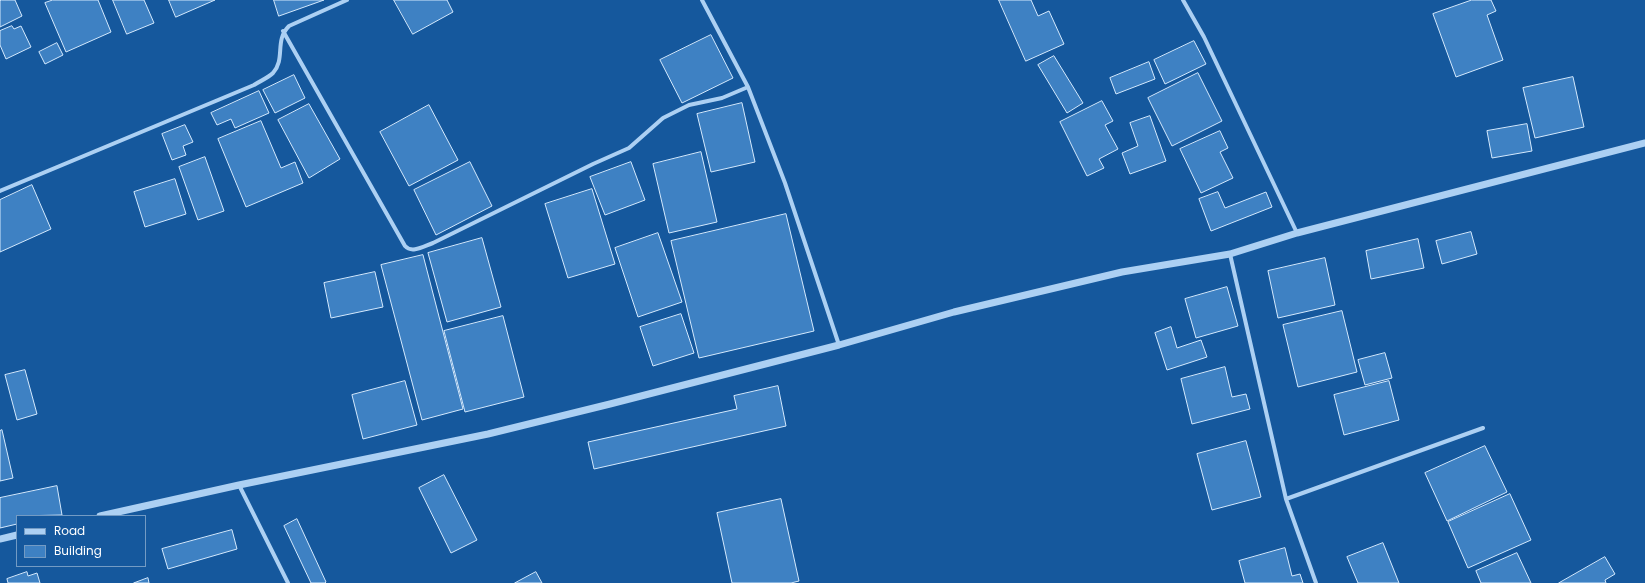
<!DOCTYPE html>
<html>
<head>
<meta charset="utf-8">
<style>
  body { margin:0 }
  #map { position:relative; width:1645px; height:583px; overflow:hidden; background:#15589d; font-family:Poppins,sans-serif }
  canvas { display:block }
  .legend { position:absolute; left:16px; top:515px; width:130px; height:52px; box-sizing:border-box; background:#15589d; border:1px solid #739bc4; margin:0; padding:5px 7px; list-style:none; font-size:12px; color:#fff }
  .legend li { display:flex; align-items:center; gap:8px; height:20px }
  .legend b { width:20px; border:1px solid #739bc4 }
</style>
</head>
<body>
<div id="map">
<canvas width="1645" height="583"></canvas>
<ul class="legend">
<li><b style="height:5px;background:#acd0f3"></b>Road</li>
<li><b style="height:11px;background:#3e81c3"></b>Building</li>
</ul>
</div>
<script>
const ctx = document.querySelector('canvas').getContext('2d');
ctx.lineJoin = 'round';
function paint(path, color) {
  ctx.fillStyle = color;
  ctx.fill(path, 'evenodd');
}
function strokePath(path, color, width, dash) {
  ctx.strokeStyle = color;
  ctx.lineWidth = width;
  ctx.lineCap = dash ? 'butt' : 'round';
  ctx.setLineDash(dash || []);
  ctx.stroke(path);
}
const building = new Path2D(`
  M 2,0 L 15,0 L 22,16 L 0,27 L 0,1 Z
  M 53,0 L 98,0 L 111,32 L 66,52 L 45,3 Z
  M 113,0 L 144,0 L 154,23 L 127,34 Z
  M 169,0 L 215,0 L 176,17 Z
  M 274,0 L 324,0 L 279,16 Z
  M 394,0 L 447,0 L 453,12 L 413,34 Z
  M 999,0 L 1031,0 L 1038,16 L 1049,11 L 1064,44 L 1026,61 Z
  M 1472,0 L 1491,0 L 1496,11 L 1487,15 L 1503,60 L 1456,77 L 1433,14 Z
  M 12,26 L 14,29 L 21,26 L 31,47 L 6,59 L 0,45 L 0,31 Z
  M 711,35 L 733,78 L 682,103 L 660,60 Z
  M 1194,41 L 1206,64 L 1165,84 L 1154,60 Z
  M 57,43 L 63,55 L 45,64 L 39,52 Z
  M 1054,56 L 1083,103 L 1067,113 L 1038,65 Z
  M 1149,62 L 1155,79 L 1116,94 L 1110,78 Z
  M 1198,73 L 1222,121 L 1172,146 L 1148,98 Z
  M 294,75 L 305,98 L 275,113 L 263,90 Z
  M 1573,77 L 1584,127 L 1535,138 L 1523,88 Z
  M 259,91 L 269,113 L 235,128 L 231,119 L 217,125 L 211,113 Z
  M 1102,101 L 1113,121 L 1105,125 L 1118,149 L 1099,159 L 1104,168 L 1087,176 L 1060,122 Z
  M 742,103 L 755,162 L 711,172 L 697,114 Z
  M 309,104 L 340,159 L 309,178 L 278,120 Z
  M 429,105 L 458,160 L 409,186 L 380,132 Z
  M 1150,116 L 1166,161 L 1130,174 L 1122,153 L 1138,146 L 1130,123 Z
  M 261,121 L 281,168 L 295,162 L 303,183 L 246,207 L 218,139 Z
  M 1527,124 L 1532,151 L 1492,158 L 1487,131 Z
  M 185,125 L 193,142 L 183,146 L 186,155 L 172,160 L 162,134 Z
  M 1220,131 L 1228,148 L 1220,152 L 1233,178 L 1201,193 L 1180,149 Z
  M 701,152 L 717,222 L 669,233 L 653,164 Z
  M 205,157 L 224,211 L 198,220 L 179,167 Z
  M 470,162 L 492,206 L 436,235 L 414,190 Z
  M 631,162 L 645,200 L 605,215 L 590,177 Z
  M 175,179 L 186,214 L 145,227 L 134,192 Z
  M 32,185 L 51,229 L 0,252 L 0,200 Z
  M 592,189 L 615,264 L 568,278 L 545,204 Z
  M 1218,192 L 1225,208 L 1266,192 L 1272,207 L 1211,231 L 1199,199 Z
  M 786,214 L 814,331 L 699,358 L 671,241 Z
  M 1471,232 L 1477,254 L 1442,264 L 1436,241 Z
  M 658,233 L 682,302 L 638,317 L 615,248 Z
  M 482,238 L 501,307 L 447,322 L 428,253 Z
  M 1418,239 L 1424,268 L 1371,279 L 1366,251 Z
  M 423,255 L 463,409 L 422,420 L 381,265 Z
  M 1325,258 L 1335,305 L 1278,318 L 1268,271 Z
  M 375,272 L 383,307 L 331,318 L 324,283 Z
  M 1227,287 L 1238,326 L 1196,338 L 1185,299 Z
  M 1342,311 L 1357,372 L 1298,387 L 1283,325 Z
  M 681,314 L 694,353 L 653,366 L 640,327 Z
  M 503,316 L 524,397 L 465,412 L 444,331 Z
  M 1171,327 L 1177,348 L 1201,340 L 1207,357 L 1167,370 L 1155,333 Z
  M 1385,353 L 1392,378 L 1365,385 L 1358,360 Z
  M 1225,367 L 1232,397 L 1246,394 L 1250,409 L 1192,424 L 1181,379 Z
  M 25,370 L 37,414 L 17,420 L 5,375 Z
  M 405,381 L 417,425 L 363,439 L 352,395 Z
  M 1389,381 L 1399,420 L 1344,435 L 1334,395 Z
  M 778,386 L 786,426 L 594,469 L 588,442 L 737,409 L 734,396 Z
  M 2,430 L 13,478 L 0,481 L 0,431 Z
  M 1246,441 L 1261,497 L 1212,510 L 1197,454 Z
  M 1485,446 L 1507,492 L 1447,521 L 1425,473 Z
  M 444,475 L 477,540 L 451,553 L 419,488 Z
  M 57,486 L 62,515 L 17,516 L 17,524 L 0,528 L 0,498 Z
  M 1510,494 L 1531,540 L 1468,568 L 1448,522 Z
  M 781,499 L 799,581 L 791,583 L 732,583 L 717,513 Z
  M 297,519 L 326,582 L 325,583 L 311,583 L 284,526 Z
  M 232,530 L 237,549 L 168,569 L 162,549 Z
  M 1383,543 L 1399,583 L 1358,583 L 1347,557 Z
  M 1285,548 L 1292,576 L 1300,574 L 1303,583 L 1245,583 L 1239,561 Z
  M 1517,553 L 1531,583 L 1481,583 L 1476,571 Z
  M 1605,557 L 1615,574 L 1605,580 L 1606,583 L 1559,583 Z
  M 27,572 L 28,576 L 37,573 L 40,583 L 8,583 L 7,579 Z
  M 536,572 L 542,583 L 515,583 Z
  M 148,578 L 149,583 L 134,583 Z`);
const minor = new Path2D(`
  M 702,0 L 748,87 L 785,183 L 839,345
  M 1183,0 L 1204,37 L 1297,233
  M 283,31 L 405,246 C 412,254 424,246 433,243 L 593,164 L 629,148 L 663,118 L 689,105 L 722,98 L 748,87
  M 0,191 L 254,85 C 260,81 268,78 273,73 C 286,58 274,41 289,26 L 347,0
  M 1230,254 L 1286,499 L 1316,583
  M 239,485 L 288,583
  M 1286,499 L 1483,428`);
const tertiary = new Path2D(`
  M 100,516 L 239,485 L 488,434 L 610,404 L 839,345 L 954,312 L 1122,272 L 1230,254 L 1297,233 L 1645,143
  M 0,539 L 17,535`);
paint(building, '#3e81c3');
strokePath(building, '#d4e9fd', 1);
strokePath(minor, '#acd0f3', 4);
strokePath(tertiary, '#acd0f3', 7);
</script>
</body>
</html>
